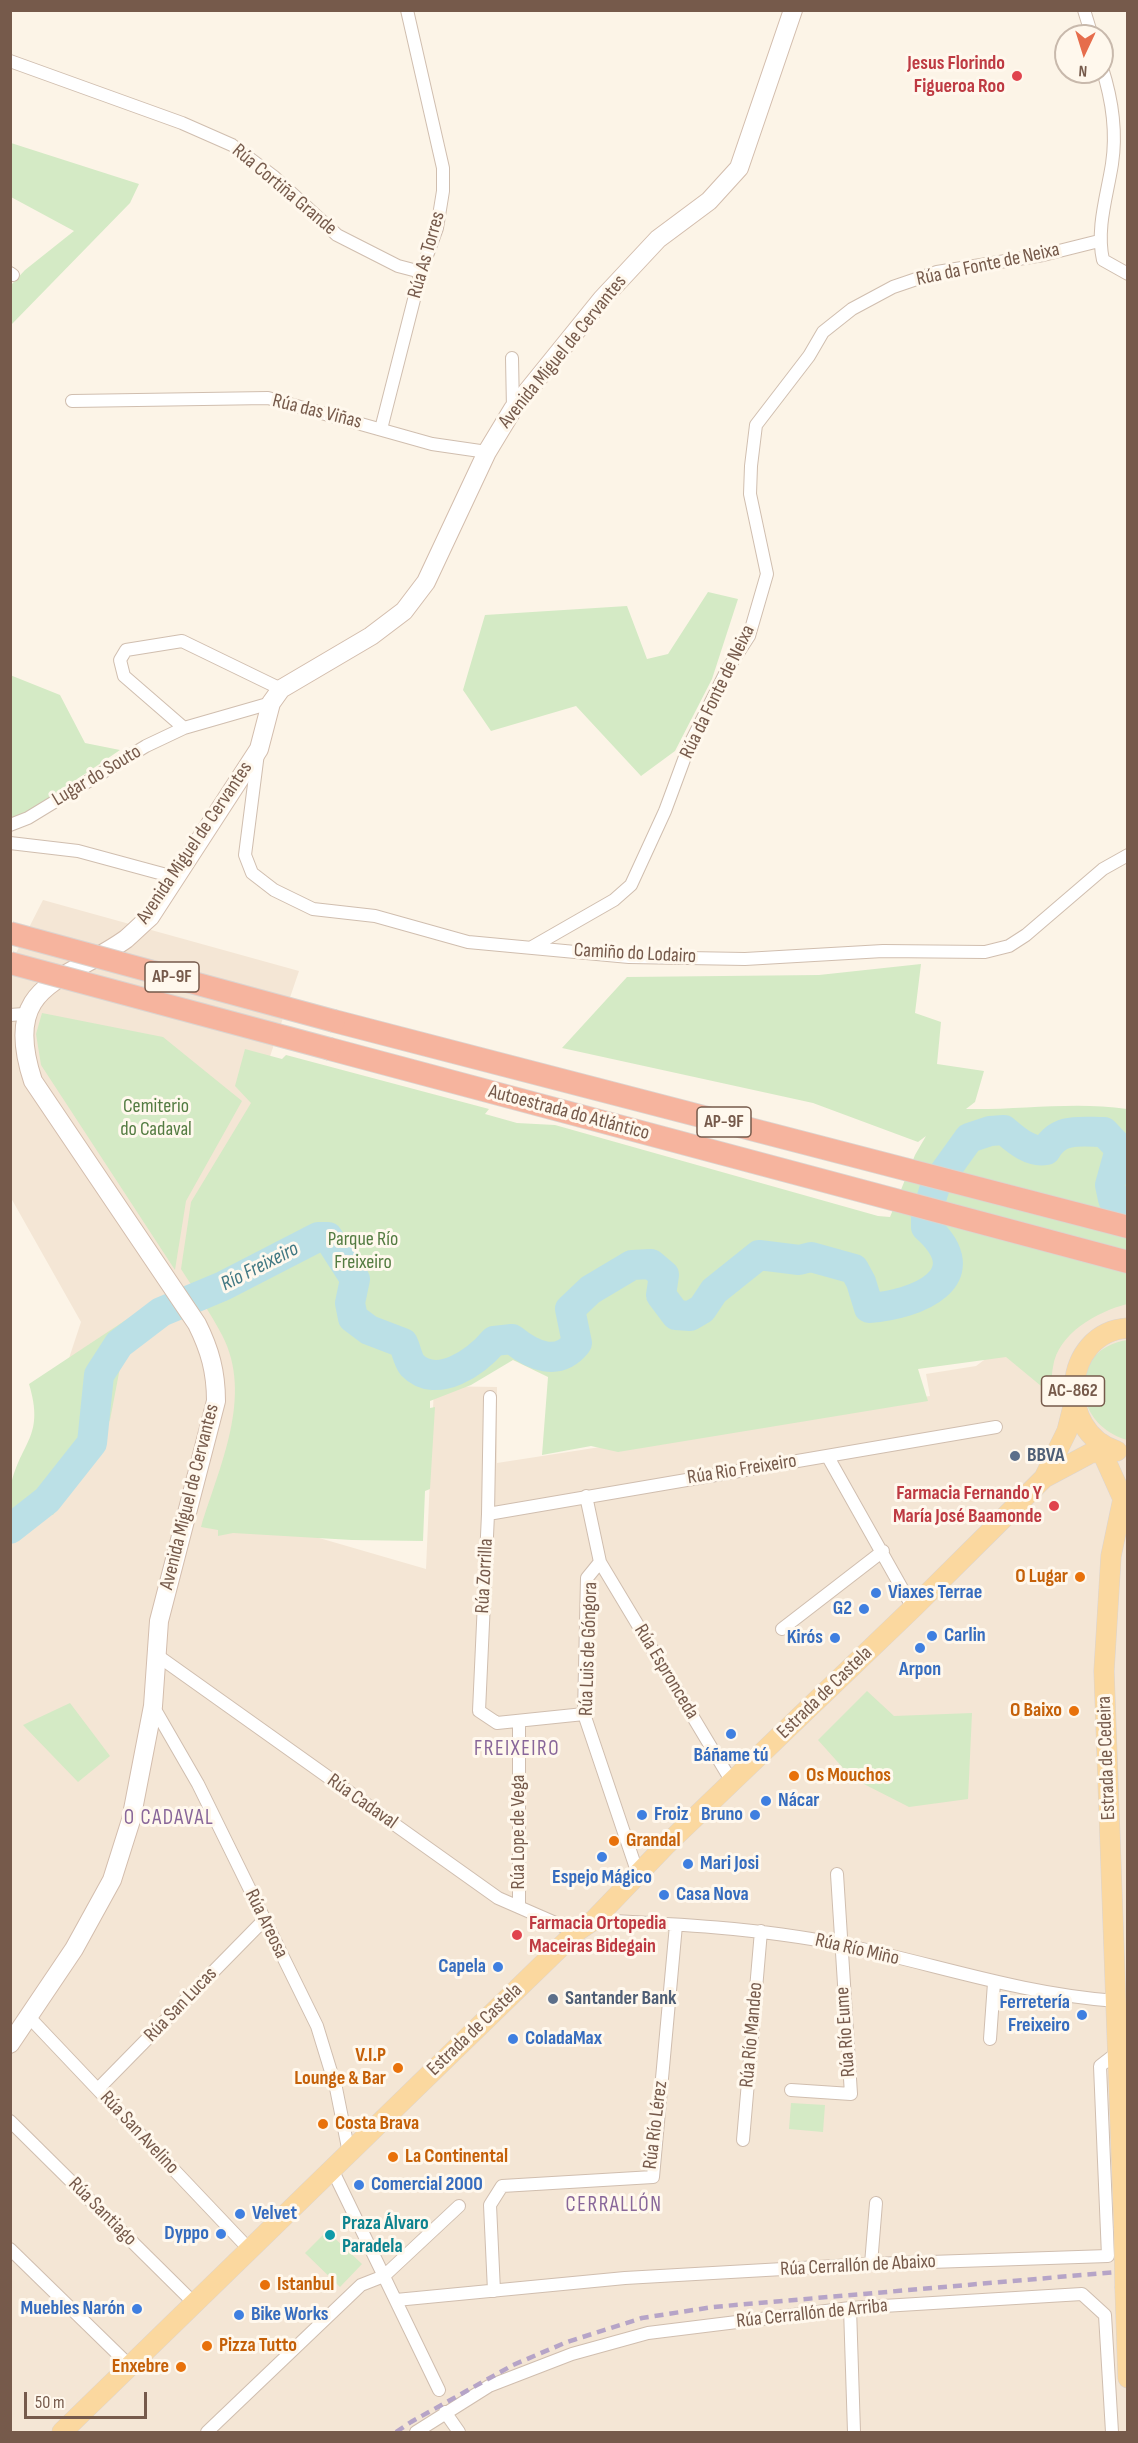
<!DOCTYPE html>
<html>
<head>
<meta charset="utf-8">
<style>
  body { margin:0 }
  #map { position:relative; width:1138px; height:2443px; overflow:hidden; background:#fcf4e7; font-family:"Sofia Sans Condensed",sans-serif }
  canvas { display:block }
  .frame { position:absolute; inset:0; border:12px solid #765a4b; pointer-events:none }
  .north { position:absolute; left:1054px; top:24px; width:60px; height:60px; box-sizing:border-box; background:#fff8ed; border:2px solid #c8b9ac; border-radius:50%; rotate:184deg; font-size:16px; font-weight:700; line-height:24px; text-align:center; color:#765a4b }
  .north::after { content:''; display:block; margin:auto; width:21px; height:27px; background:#e66d4c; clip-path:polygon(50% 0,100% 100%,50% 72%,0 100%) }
  .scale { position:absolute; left:24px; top:2392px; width:123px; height:27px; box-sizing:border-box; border:3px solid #765a4b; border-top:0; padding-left:8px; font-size:18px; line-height:21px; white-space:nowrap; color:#765a4b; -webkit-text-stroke:4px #fff8ed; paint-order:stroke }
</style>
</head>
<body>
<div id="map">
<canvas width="1138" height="2443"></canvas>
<div class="frame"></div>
<div class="north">N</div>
<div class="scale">50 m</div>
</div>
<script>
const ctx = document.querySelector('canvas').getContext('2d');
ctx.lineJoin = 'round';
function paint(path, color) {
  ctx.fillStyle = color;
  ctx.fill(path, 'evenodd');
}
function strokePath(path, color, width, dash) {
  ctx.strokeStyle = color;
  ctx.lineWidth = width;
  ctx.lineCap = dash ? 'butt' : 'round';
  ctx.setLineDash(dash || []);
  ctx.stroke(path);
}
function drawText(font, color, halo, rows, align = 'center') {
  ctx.font = font + ' "Sofia Sans Condensed",sans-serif';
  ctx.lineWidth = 6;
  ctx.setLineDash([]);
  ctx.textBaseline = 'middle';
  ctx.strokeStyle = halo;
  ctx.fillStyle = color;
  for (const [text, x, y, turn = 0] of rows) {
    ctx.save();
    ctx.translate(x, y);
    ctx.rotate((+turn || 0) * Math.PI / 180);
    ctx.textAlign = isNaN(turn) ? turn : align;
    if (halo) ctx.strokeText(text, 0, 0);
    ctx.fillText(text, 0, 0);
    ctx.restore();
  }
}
const residential = new Path2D(`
  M 43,900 L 299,971 L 212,1227 L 245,1326 L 240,1515 L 426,1569 L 434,1386 L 497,1387 L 497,1463 L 930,1396 L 926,1374 L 976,1366 L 1127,1254 L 1127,2432 L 11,2432 L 11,1533 L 81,1322 L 11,1198 L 11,963 Z`);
const green = new Path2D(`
  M 11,143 L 139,184 L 130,203 L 11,325 L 11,285 L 25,270 L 74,231 L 11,197 Z
  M 708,592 L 738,599 L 712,679 L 675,751 L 641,776 L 576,706 L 491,731 L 463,690 L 485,615 L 627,606 L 647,659 L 668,654 Z
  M 10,675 L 60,695 L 85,743 L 120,750 L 16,821 L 10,819 Z
  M 921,964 L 915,1013 L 941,1022 L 937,1064 L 984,1071 L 975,1102 L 966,1109 C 1020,1110 1075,1101 1127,1109 L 1127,1304 C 1097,1312 1058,1333 1053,1367 C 1051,1376 1052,1386 1052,1395 L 1006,1357 L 918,1369 L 928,1401 L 618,1452 L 591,1446 L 542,1455 L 548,1377 L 513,1360 L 471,1385 L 430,1401 L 430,1408 L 435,1407 L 430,1489 L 425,1491 L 423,1541 L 352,1540 L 233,1533 L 218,1536 L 218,1530 L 201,1527 C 219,1467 254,1396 222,1335 C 210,1312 195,1291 181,1269 L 191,1202 L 251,1103 L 235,1086 L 245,1049 L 282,1059 L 286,1055 L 489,1109 L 485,1114 L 517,1123 L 555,1125 L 878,1216 L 890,1217 L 915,1155 L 926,1136 L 918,1142 L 813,1103 L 562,1048 L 627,977 L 819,975 Z
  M 42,1013 L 163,1037 L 242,1101 L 186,1201 L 175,1270 L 41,1065 L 36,1034 Z
  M 156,1300 L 169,1316 L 123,1352 L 110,1420 L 53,1515 L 11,1513 C 10,1504 9,1494 11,1485 C 21,1441 45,1437 29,1384 Z
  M 1127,1340 L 1127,1440 C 1070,1423 1068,1349 1127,1340 Z
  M 867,1691 L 894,1716 L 972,1713 L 968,1799 L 909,1807 L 852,1778 L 818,1740 Z
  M 70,1703 L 110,1756 L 78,1782 L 23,1725 Z
  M 791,2103 L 825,2105 L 823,2132 L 789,2129 Z
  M 327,2231 L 362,2264 L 340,2287 L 305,2253 Z`);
const river = new Path2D(`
  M 10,1529 L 47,1500 L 92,1443 L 99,1375 L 119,1344 L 161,1312 L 223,1286 L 318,1237 L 328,1237 L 355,1279 L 350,1303 L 353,1318 L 369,1330 L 403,1343 C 406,1349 408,1360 412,1365 C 437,1391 477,1361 494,1341 L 512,1339 C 533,1356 558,1367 577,1343 L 570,1309 L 590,1290 L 632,1265 L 651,1264 L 664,1275 L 661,1295 L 676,1315 L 690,1316 L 702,1309 L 714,1291 L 759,1255 L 799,1260 L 811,1257 L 854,1269 L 861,1282 L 869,1308 C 916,1305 983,1278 926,1227 L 926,1215 L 936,1184 L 969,1138 L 990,1131 L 1004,1130 C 1016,1140 1030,1153 1046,1150 C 1059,1127 1081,1132 1104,1132 L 1120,1149 L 1110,1185 L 1113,1199 L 1128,1202`);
const street = new Path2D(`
  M 1084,10 L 1092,36
  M 10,61 L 182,123 L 232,145 L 273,176 L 337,235 L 398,266 L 421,272
  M 1102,68 C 1112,99 1117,131 1112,164 C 1107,196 1096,228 1103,260 L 1128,274
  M 10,273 L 13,275
  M 512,358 L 513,409
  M 72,401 L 268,398 L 432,444 L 487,452
  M 381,429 L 421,272 L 437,228 L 443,191 L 443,168 L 407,10
  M 184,728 L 124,676 L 120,660 L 126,650 L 182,641 L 281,689
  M 258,753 L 245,855 L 252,873 L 274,890 L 313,909 L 375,916 L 468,942 L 629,957 L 745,959 L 883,951 L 985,952 L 1009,946 L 1026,935 L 1103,869 L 1128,855
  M 10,825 L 28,818 L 146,746 L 184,728 L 271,703
  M 10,843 L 78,851 L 174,877
  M 532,947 L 614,900 L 631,885 L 665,811 L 689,746 L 727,670 L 749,636 L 767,574 L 750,494 L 751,466 L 756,425 L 809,356 L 823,332 L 852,309 L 893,287 L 937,272 L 1043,255 L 1099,241
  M 10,1015 L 24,1014
  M 490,1397 L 488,1514 L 479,1711 L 497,1723 L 584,1714
  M 828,1457 L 913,1608
  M 586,1496 L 600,1562 L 732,1782
  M 488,1514 L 996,1427
  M 600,1562 L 587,1578 L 584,1714 L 638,1874
  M 782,1629 L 883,1551
  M 158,1656 L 498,1898 L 576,1932
  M 153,1706 L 198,1784 L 317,2026 L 336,2088 L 349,2153
  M 519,1907 L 519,1722
  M 594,1920 C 676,1924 758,1928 839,1944 C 933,1963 1019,1994 1116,2001
  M 29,2017 L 249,2249
  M 990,2039 L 994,1983
  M 98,2089 L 263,1921
  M 791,2090 L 851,2094 L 837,1874
  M 10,2121 L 194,2303
  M 743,2140 L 761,1931
  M 332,2169 L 439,2390
  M 10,2249 L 131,2367
  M 871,2264 L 876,2203
  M 494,2291 L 490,2205 L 502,2186 L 653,2177 L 676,1925
  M 396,2300 L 625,2278 L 871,2264 L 1108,2256 L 1100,2066 L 1118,2052
  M 850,2308 L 854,2432
  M 445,2412 L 459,2432
  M 207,2432 L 361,2285 L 384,2276 L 459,2206
  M 416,2432 L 489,2386 L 572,2354 L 648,2333 L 850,2308 L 1082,2294 L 1105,2315 L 1112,2432`);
const secondary = new Path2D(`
  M 10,2044 L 74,1949 L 112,1880 L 131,1820 L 153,1706 L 159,1621 L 216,1401 C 216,1372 210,1350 197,1324 L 33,1081 C 0,982 66,982 126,939 C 134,932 142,924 150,917 L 259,749 L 271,703 L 281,689 L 371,636 L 404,611 L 426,582 L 487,452 L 513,409 L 602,299 L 658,239 L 709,201 L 739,168 L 793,10`);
const primary = new Path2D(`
  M 1097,1441 L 1123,1499
  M 1117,1451 C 1055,1432 1062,1332 1128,1328
  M 1044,1478 L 1067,1431 L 1074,1403
  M 1124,2228 L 1104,1671 L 1111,1556 L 1123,1499 L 1128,1491
  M 1125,2288 L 1128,2378
  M 62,2432 L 576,1932 L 594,1920 L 665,1846 L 913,1608 L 1044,1478 L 1091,1453 L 1114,1451`);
const highway = new Path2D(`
  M 334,1021 L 1128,1227
  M 330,1049 L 1128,1262`);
const rail = new Path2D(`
  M 396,2432 L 411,2422 L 513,2365 L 567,2342 L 642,2318 L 713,2307 L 1128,2271`);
const primaryBridge = new Path2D(`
  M 1124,2228 L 1125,2288`);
const highwayBridge = new Path2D(`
  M 10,933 L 334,1021
  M 10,963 L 330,1049`);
const markers = [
  [1017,76,6,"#e0444e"],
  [1015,1456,6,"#5c6f8a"],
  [1054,1506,6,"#e0444e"],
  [1080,1577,6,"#e8710a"],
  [876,1593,6,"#3f7fe0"],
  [864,1609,6,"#3f7fe0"],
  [932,1636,6,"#3f7fe0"],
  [835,1638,6,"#3f7fe0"],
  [920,1648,6,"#3f7fe0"],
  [1074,1711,6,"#e8710a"],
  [731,1734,6,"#3f7fe0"],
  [794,1776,6,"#e8710a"],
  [766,1801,6,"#3f7fe0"],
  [642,1815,6,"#3f7fe0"],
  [755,1815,6,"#3f7fe0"],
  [614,1841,6,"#e8710a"],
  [602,1857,6,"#3f7fe0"],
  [688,1864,6,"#3f7fe0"],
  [664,1895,6,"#3f7fe0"],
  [517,1935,6,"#e0444e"],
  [498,1967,6,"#3f7fe0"],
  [553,1999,6,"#5c6f8a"],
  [1082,2015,6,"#3f7fe0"],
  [513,2039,6,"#3f7fe0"],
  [398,2068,6,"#e8710a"],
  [323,2124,6,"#e8710a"],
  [393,2157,6,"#e8710a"],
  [359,2185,6,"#3f7fe0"],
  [240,2214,6,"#3f7fe0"],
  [221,2234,6,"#3f7fe0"],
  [330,2235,6,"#0f9aa8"],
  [265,2285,6,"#e8710a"],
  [137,2309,6,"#3f7fe0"],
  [239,2315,6,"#3f7fe0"],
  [207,2346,6,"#e8710a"],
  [181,2367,6,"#e8710a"]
];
const shields = [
  [172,977,54],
  [724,1122,54],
  [1073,1391,63]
];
const shieldNames = [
  ["AP-9F",172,977],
  ["AP-9F",724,1122],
  ["AC-862",1073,1391]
];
const healthNames = [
  ["Jesus Florindo",1005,64],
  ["Figueroa Roo",1005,87],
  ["Farmacia Fernando Y",1042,1494],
  ["María José Baamonde",1042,1517],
  ["Farmacia Ortopedia",529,1924,"left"],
  ["Maceiras Bidegain",529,1947,"left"]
];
const streetNames = [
  ["Rúa Cortiña Grande",284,190,40],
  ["Rúa As Torres",427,255,-74],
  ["Rúa da Fonte de Neixa",988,265,-12],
  ["Avenida Miguel de Cervantes",563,352,-51],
  ["Rúa das Viñas",317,412,14],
  ["Rúa da Fonte de Neixa",718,692,-64],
  ["Lugar do Souto",97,776,-31],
  ["Avenida Miguel de Cervantes",195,843,-56],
  ["Camiño do Lodairo",635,954,3],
  ["Autoestrada do Atlántico",569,1113,15],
  ["Rúa Rio Freixeiro",742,1470,-9],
  ["Avenida Miguel de Cervantes",190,1497,-76],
  ["Rúa Zorrilla",485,1576,-87],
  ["Rúa Luis de Góngora",589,1649,-88],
  ["Rúa Espronceda",666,1672,59],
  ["Estrada de Castela",825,1693,-44],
  ["Estrada de Cedeira",1107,1758,-92],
  ["Rúa Cadaval",362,1802,35],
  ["Rúa Lope de Vega",519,1832,-90],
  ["Rúa Areosa",266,1924,64],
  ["Rúa Río Miño",857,1950,13],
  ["Rúa San Lucas",181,2005,-46],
  ["Estrada de Castela",475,2030,-44],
  ["Rúa Río Eume",846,2032,-94],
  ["Rúa Río Mandeo",752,2035,-85],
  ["Rúa Río Lérez",656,2125,-83],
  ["Rúa San Avelino",139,2133,47],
  ["Rúa Santiago",102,2212,45],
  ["Rúa Cerrallón de Abaixo",858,2266,-3],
  ["Rúa Cerrallón de Arriba",812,2314,-6]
];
const parkNames = [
  ["Cemiterio",156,1107],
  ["do Cadaval",156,1130],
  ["Parque Río",363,1240],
  ["Freixeiro",363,1263]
];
const serviceNames = [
  ["BBVA",1027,1456],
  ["Santander Bank",565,1999]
];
const foodNames = [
  ["O Lugar",1068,1577,"right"],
  ["O Baixo",1062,1711,"right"],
  ["Os Mouchos",806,1776],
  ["Grandal",626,1841],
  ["V.I.P",386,2056,"right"],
  ["Lounge & Bar",386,2079,"right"],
  ["Costa Brava",335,2124],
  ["La Continental",405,2157],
  ["Istanbul",277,2285],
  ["Pizza Tutto",219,2346],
  ["Enxebre",169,2367,"right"]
];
const shopNames = [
  ["Viaxes Terrae",888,1593],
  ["G2",852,1609,"right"],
  ["Carlin",944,1636],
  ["Kirós",823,1638,"right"],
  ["Arpon",920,1670,"center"],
  ["Báñame tú",731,1756,"center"],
  ["Nácar",778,1801],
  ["Froiz",654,1815],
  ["Bruno",743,1815,"right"],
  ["Mari Josi",700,1864],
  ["Espejo Mágico",602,1878,"center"],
  ["Casa Nova",676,1895],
  ["Capela",486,1967,"right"],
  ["Ferretería",1070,2003,"right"],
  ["Freixeiro",1070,2026,"right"],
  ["ColadaMax",525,2039],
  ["Comercial 2000",371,2185],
  ["Velvet",252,2214],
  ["Dyppo",209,2234,"right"],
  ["Muebles Narón",125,2309,"right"],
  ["Bike Works",251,2315]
];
const cultureNames = [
  ["Praza Álvaro",342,2224],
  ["Paradela",342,2247]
];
const waterNames = [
  ["Río Freixeiro",260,1267,-27]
];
const neighbourhoodNames = [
  ["FREIXEIRO",517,1750],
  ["O CADAVAL",169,1819],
  ["CERRALLÓN",614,2206]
];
paint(residential, '#f4e6d5');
paint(green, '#d4eac5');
strokePath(river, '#bbe0e6', 30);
strokePath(street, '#d0beaf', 14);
strokePath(secondary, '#d3bdad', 20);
strokePath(primary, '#dbd4d0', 21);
strokePath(highway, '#dbd4d0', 24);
strokePath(street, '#fff', 12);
strokePath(secondary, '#fff', 18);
strokePath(primary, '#fbd89f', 20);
strokePath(highway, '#f6b49e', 22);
strokePath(rail, '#b6a4c7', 4.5, [9, 6]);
strokePath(primaryBridge, '#dbd4d0', 21, []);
strokePath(highwayBridge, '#dbd4d0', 24, []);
strokePath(primaryBridge, '#fbd89f', 20);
strokePath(highwayBridge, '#f6b49e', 22);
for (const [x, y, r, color] of markers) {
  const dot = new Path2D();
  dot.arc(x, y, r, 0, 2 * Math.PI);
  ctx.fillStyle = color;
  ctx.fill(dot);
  strokePath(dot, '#fff8ed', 2);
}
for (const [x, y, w] of shields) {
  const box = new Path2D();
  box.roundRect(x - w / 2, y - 15, w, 30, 4.5);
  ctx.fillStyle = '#fff8ed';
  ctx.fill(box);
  strokePath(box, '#765a4b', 1.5);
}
drawText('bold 18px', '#765a4b', null, shieldNames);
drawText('bold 20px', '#be3a42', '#fff8ed', healthNames, 'right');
drawText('20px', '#765a4b', '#fff8ed', streetNames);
drawText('20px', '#547c42', '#fff8ed', parkNames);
drawText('bold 20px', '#4e5e75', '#fff8ed', serviceNames, 'left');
drawText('bold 20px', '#c56008', '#fff8ed', foodNames, 'left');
drawText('bold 20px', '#366cbe', '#fff8ed', shopNames, 'left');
drawText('bold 20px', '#0d838f', '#fff8ed', cultureNames, 'left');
drawText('italic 21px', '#417883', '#fff8ed', waterNames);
ctx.letterSpacing = '1.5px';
drawText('21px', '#869', '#fff8ed', neighbourhoodNames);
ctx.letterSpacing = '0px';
</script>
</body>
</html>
